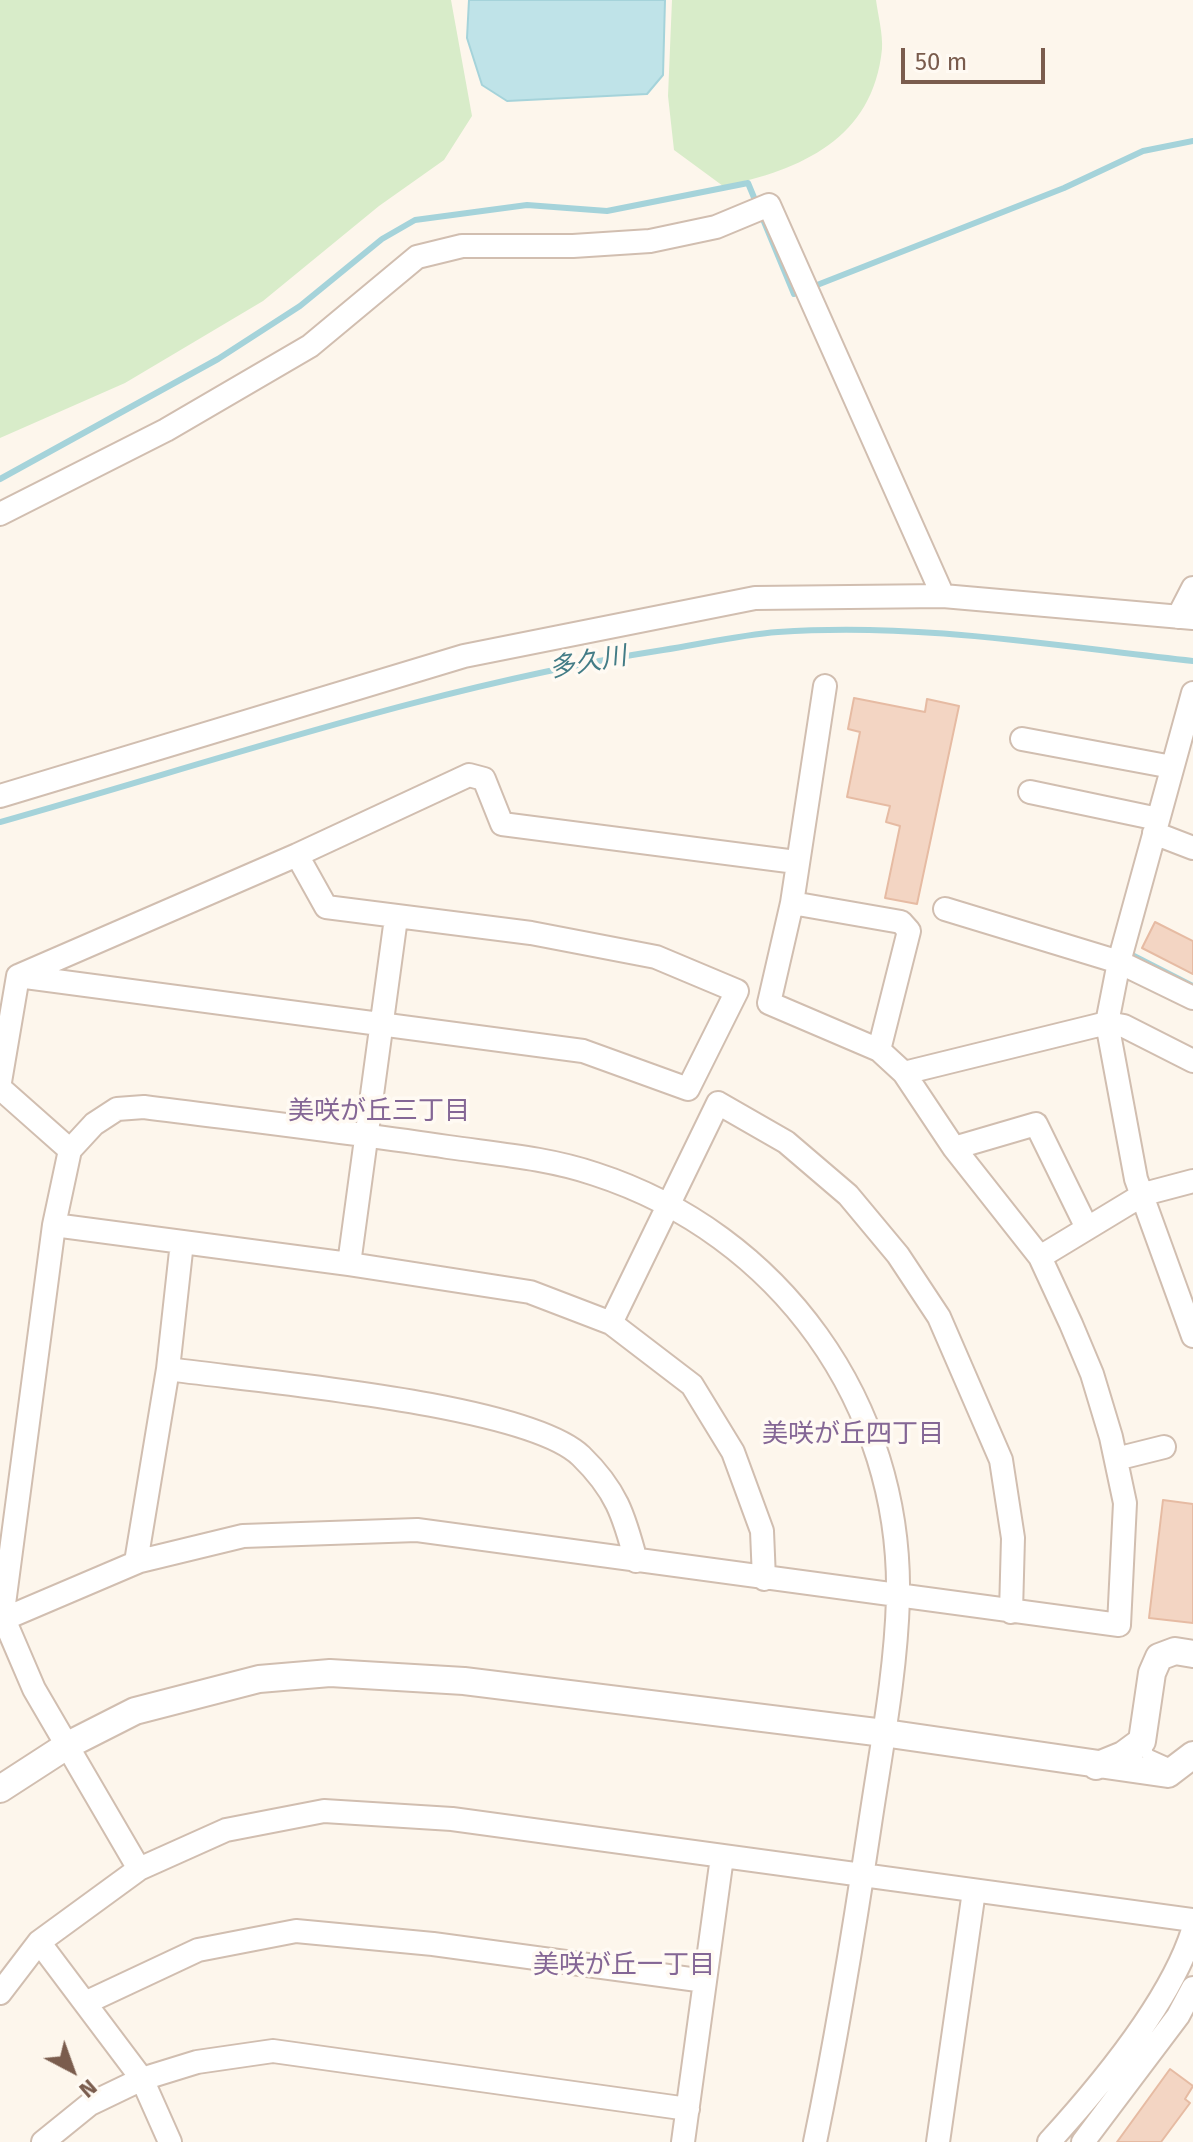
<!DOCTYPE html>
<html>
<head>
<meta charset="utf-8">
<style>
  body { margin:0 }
  #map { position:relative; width:1193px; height:2142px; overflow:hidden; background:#fdf6ec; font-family:"Fira Sans",sans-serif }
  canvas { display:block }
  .north { position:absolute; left:32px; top:2030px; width:80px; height:80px; -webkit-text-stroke:6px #fffaf3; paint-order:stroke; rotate:139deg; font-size:22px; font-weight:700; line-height:32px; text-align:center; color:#7a5c4d }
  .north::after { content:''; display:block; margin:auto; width:28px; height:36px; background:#7a5c4d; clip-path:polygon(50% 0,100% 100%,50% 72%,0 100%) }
  .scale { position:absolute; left:901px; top:48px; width:144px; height:36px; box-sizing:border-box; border:4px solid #7a5c4d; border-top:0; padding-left:10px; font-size:24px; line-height:28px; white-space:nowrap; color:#7a5c4d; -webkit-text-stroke:6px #fffaf3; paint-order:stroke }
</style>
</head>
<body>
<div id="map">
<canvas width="1193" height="2142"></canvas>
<div class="north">N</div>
<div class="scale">50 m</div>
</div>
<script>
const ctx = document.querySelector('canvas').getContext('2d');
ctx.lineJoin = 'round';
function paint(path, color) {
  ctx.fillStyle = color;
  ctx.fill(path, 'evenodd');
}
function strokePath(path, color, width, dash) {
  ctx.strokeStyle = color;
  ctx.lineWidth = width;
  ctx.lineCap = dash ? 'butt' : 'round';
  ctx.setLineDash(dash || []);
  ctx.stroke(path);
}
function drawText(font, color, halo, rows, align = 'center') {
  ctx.font = font + ' "Fira Sans","Noto Sans JP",sans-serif';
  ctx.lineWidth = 7;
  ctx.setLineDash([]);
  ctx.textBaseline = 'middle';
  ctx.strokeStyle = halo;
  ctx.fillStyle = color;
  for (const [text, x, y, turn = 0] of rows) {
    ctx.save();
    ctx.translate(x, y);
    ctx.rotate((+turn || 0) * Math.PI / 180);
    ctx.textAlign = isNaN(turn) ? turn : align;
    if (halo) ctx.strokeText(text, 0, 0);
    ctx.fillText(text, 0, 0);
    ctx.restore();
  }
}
const green = new Path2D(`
  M 0,0 L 451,0 L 472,116 L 444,160 L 379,206 L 263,301 L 125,383 L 0,438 Z
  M 672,0 L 876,0 C 878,15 883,34 882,49 C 873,139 801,170 723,186 L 674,150 L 668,96 Z`);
const water = new Path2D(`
  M 469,0 L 665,0 L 663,75 L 647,94 L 507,101 L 482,85 L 467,38 Z`);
const stream = new Path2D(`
  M 812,287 L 1064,188 L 1143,151 L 1193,141
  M 0,479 L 218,359 L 300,306 L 382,239 L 415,220 L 527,205 L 607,211 L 748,183 L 794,294 L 802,291
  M 0,822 C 220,760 437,685 663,650 C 701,644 740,635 778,632 C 917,622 1056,646 1193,661
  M 1132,955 L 1193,986`);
const building = new Path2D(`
  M 854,698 L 925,712 L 927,699 L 959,706 L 917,904 L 885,898 L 900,826 L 886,822 L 890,806 L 847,797 L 860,732 L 848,729 Z
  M 1155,922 L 1193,941 L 1193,974 L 1142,948 Z
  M 1163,1500 L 1193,1504 L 1193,1623 L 1149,1618 Z
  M 1170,2069 L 1193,2086 L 1185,2099 L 1190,2103 L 1161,2142 L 1117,2142 Z`);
const service = new Path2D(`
  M 1142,1741 L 1148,1755 L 1168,1764`);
const minor = new Path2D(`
  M 0,514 L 166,430 L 310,346 L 417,257 L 462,246 L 573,246 L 650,241 L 716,227 L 769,205 L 943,596
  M 1178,617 L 1193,588
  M 1193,693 L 1119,962 L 1107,1023 L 1136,1179 L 1193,1336
  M 1022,739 L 1172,767
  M 1030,792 L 1158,819
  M 0,796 L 464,656 L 755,598 L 943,596 L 1193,618
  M 1154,833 L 1193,848
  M 792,903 L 901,922 L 909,931 L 879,1050
  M 945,909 L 1119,962 L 1193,998
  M 18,976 L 583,1051 L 688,1089 L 737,991 L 656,957 L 531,933 L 326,907 L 297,855
  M 904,1073 L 1107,1023 L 1124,1026 L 1193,1061
  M 0,1082 L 18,976 L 297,855 L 469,775 L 484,779 L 502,824 L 796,862
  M 0,1088 L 70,1150
  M 954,1148 L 1036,1124 L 1087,1228
  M 54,1225 L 349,1264 L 530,1292 L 611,1323 L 692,1385 L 733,1452 L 762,1531 L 764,1579
  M 1040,1257 L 1144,1194 L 1193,1181
  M 349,1264 L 396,918
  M 611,1323 L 718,1103 L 786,1142 L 848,1195 L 898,1255 L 939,1317 L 1001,1460 L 1013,1538 L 1011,1612
  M 168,1369 C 253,1381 526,1403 581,1456 C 616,1490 624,1515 636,1561
  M 1116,1459 L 1164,1447
  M 136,1562 L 168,1369 L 182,1242
  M 4,1619 L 140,1561 L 243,1536 L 417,1530 L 1119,1625 L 1125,1503 L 1111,1437 L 1092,1374 L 1071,1324 L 1040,1257 L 954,1148 L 904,1073 L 879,1050 L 769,1003 L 792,903 L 825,686
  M 139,1869 L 34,1689 L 4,1619 L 4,1604 L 54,1225 L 70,1150 L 94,1124 L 117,1109 L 144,1107 C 245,1120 347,1132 448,1147 C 497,1154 548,1158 595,1174 C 780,1234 902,1404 898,1598 C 896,1673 881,1750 870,1824 C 854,1931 837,2036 815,2142
  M 39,1942 L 142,2079 L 170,2142
  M 0,1993 L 39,1942 L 139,1869 L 226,1830 L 324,1811 L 452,1819 L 1193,1920
  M 85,2003 L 198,1950 L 296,1931 L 433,1944 L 705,1981
  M 43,2142 L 90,2104 L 142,2079 L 197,2062 L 273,2051 L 688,2109
  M 683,2142 L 722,1857
  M 938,2142 L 974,1891
  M 1049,2142 C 1100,2086 1170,2003 1193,1930
  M 1083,2142 L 1178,2016 L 1193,1988`);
const tertiary = new Path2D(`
  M 1096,1766 L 1123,1755 L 1142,1741 L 1152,1673 L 1159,1657 L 1175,1651 L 1193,1654
  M 0,1789 L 68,1745 L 135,1711 L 259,1679 L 330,1673 L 464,1681 L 884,1733 L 1168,1774 L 1193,1755`);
const waterNames = [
  ["多久川",588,663,-10]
];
const neighbourhoodNames = [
  ["美咲が丘三丁目",379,1112],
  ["美咲が丘四丁目",853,1435],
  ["美咲が丘一丁目",624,1966]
];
paint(green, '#d8ecc9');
paint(water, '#bfe3e8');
strokePath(water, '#a5d3da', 2);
strokePath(stream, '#a5d3da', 6);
paint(building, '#f3d5c3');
strokePath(building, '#e6bba3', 2);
strokePath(service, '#d1beb0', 15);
strokePath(minor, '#d1beb0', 26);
strokePath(tertiary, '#d1beb0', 30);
strokePath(service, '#fff', 11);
strokePath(minor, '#fff', 22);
strokePath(tertiary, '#fff', 26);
drawText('italic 26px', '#437c86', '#fffaf3', waterNames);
drawText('26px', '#846695', '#fffaf3', neighbourhoodNames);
</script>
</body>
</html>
